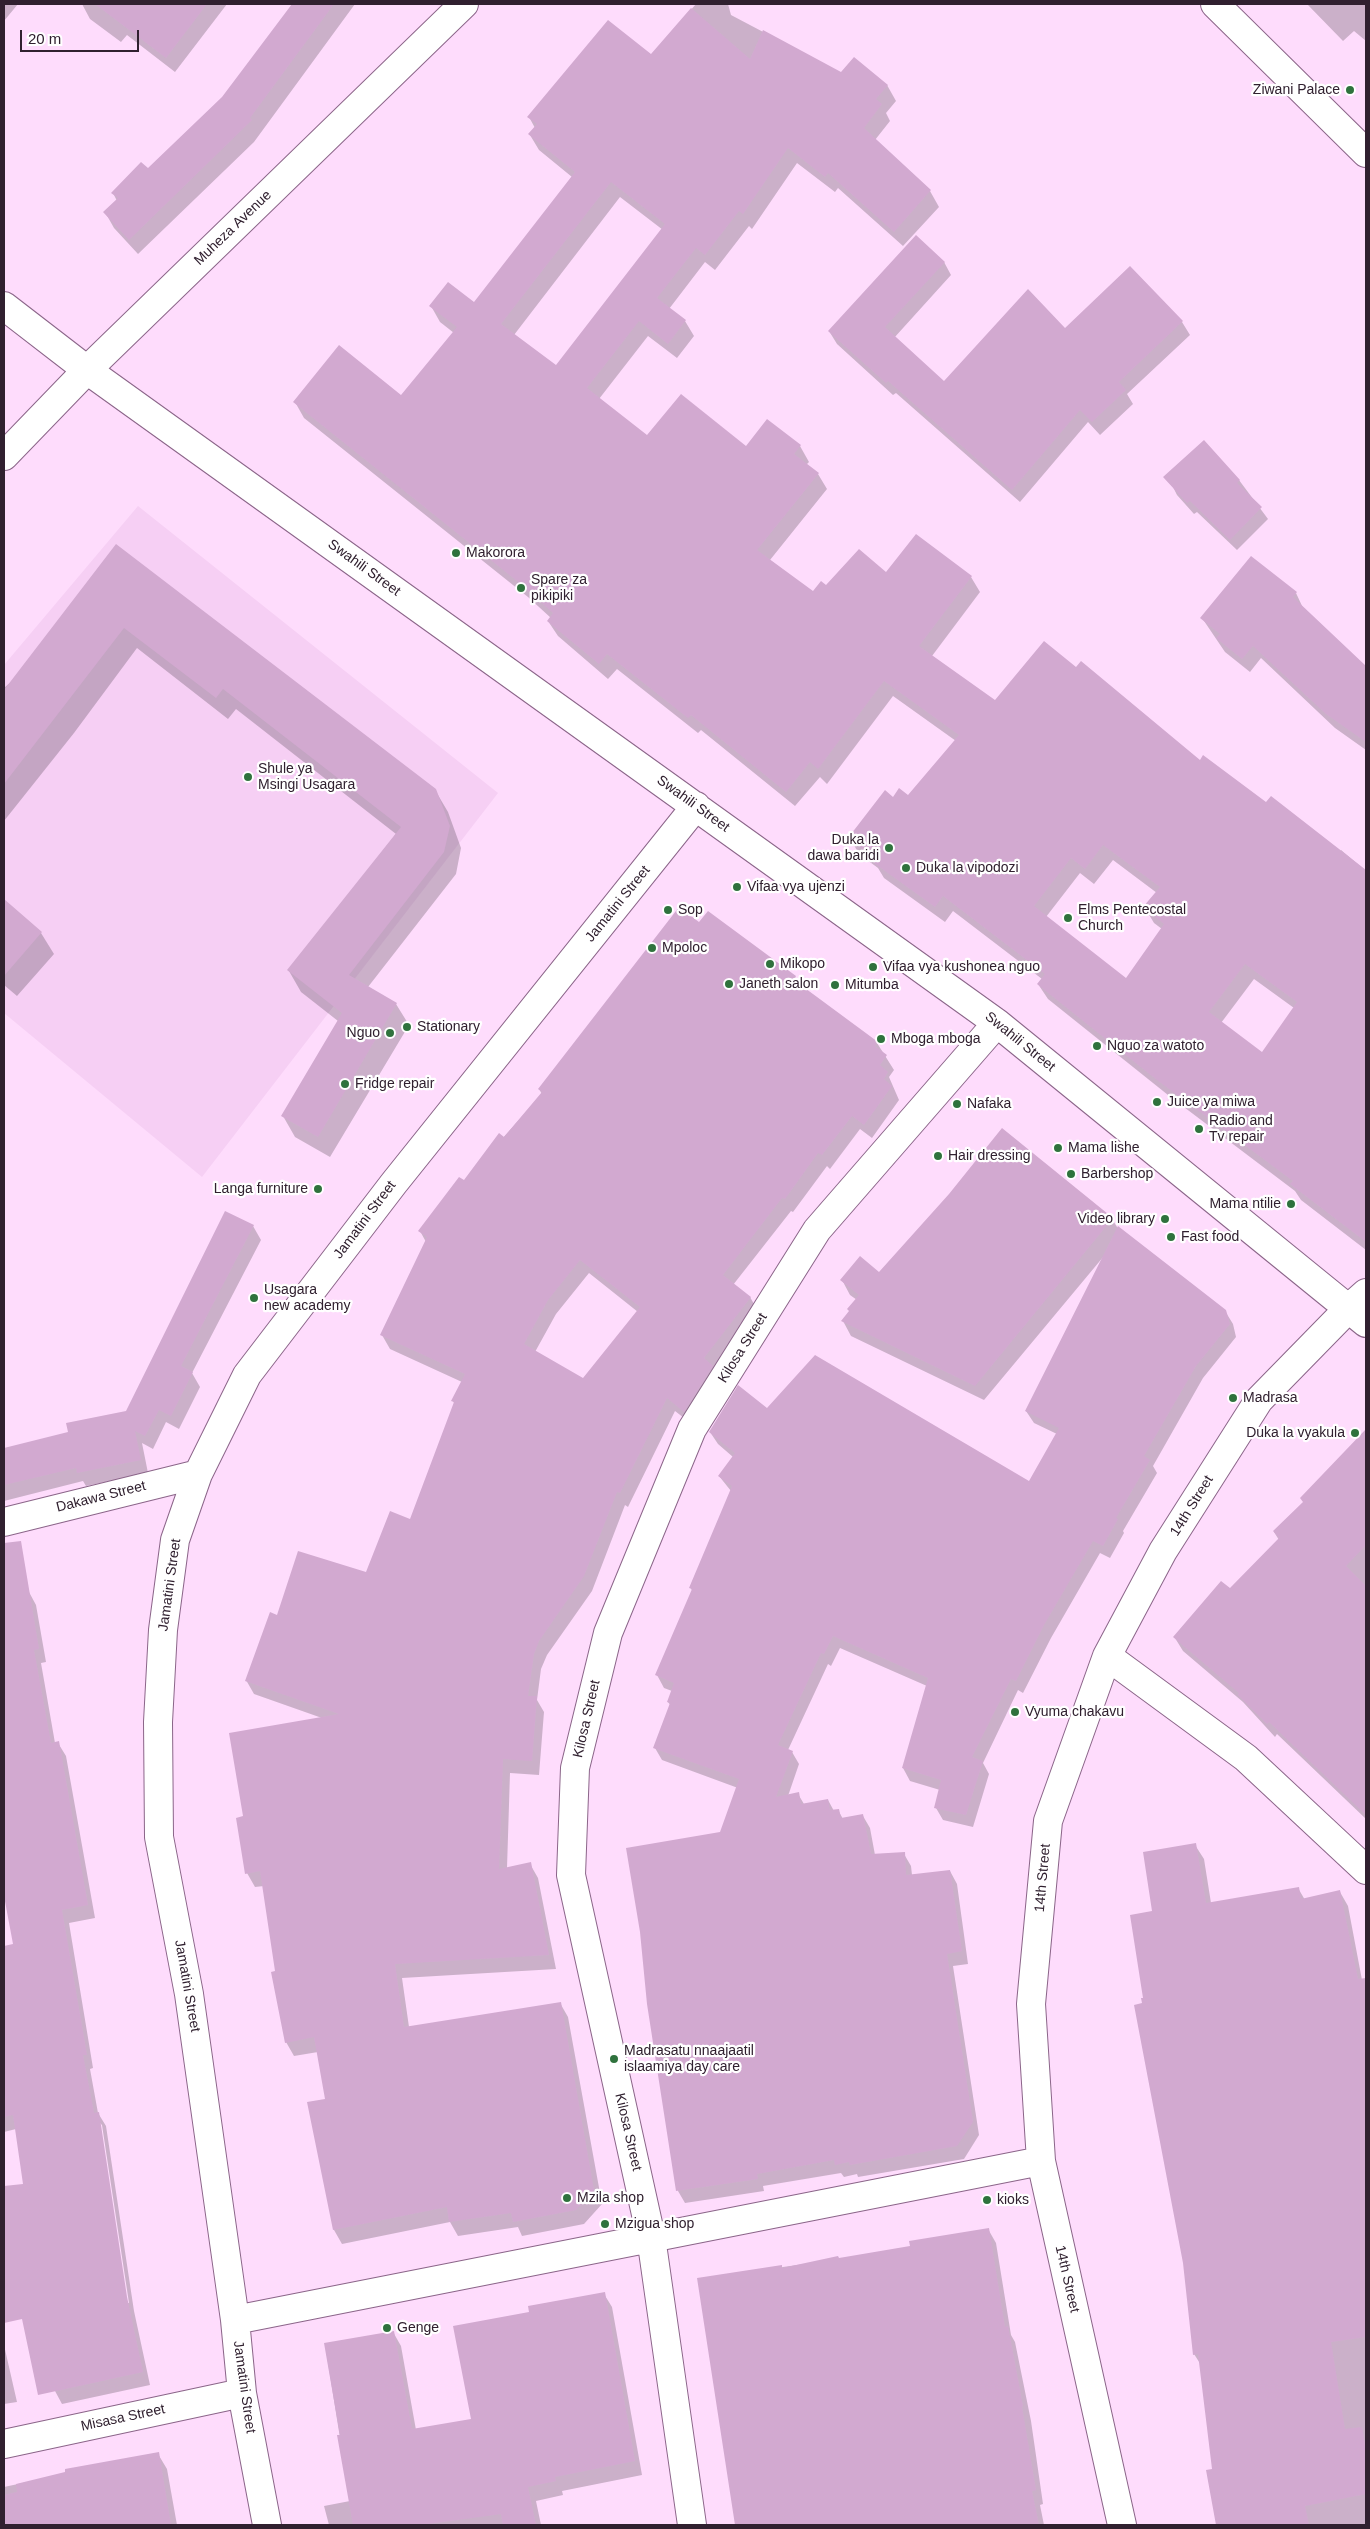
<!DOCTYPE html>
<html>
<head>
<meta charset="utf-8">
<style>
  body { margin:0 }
  #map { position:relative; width:1370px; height:2529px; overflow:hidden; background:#fedcfc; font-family:Arial,sans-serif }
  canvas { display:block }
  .frame { position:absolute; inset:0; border:5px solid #30202f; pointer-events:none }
  .scale { position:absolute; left:20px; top:30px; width:119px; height:22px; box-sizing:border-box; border:2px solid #30202f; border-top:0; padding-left:6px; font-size:15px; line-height:18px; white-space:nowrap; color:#30202f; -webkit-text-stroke:4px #fff; paint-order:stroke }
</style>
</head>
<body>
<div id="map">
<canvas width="1370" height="2529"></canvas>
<div class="frame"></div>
<div class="scale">20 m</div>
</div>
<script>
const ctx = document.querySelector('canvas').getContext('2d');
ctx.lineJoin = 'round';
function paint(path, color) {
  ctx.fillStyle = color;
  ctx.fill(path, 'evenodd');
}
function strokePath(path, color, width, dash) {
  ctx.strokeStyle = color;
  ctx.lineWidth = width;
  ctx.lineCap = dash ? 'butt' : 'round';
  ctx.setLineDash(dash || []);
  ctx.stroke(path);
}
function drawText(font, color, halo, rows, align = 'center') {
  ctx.font = font + ' Arial,sans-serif';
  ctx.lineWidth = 4.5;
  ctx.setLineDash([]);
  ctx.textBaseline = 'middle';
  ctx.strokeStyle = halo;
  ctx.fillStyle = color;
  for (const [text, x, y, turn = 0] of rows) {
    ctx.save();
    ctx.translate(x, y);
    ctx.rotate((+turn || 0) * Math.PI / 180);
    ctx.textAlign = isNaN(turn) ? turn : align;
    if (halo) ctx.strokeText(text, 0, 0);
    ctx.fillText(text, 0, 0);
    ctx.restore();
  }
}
const built = new Path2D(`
  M 138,506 L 498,793 L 202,1177 L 4,1013 L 4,665 Z`);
const shadow = new Path2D(`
  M 4,4 L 18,4 L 4,21 Z
  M 82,4 L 227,4 L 175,72 L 127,35 L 121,42 L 90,19 Z
  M 294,4 L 355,4 L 254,142 L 138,254 L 114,228 L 105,212 L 117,201 L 113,193 L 148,170 L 223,98 Z
  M 696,4 L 728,4 L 731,15 L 841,73 L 887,85 L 896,101 L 886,113 L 890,121 L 875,140 L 930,191 L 939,207 L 903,246 L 838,188 L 835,192 L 797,163 L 752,229 L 749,226 L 715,270 L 705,262 L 669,309 L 685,321 L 694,336 L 677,358 L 648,336 L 599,399 L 647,437 L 746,447 L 800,446 L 809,462 L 806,465 L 818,474 L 827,489 L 770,560 L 813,593 L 826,587 L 887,574 L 971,577 L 980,592 L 932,656 L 996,702 L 1200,762 L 1340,852 L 1341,850 L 1366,871 L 1366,1250 L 1301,1200 L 1295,1191 L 1168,1095 L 1048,999 L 1038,984 L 1042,979 L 953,911 L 945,922 L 884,878 L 878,868 L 859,854 L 850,838 L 893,799 L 909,796 L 956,741 L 893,696 L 827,784 L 820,777 L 795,806 L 701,730 L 698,733 L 617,669 L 608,679 L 558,636 L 548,621 L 551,618 L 528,597 L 304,418 L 295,402 L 402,397 L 454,333 L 440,322 L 431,306 L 474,304 L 572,177 L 539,150 L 530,135 L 535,128 L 529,117 L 651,56 ZM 620,197 L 663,230 L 556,367 L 514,335 ZM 1113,860 L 1157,893 L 1145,908 L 1154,923 L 1162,929 L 1126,980 L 1046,917 L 1080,873 L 1094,884 ZM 1254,979 L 1294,1008 L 1262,1054 L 1221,1023 Z
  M 1307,4 L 1366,4 L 1366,41 L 1354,31 L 1343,41 Z
  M 944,262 L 951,275 L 894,338 L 944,383 L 1065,330 L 1130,268 L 1182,322 L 1190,335 L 1127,394 L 1133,404 L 1100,435 L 1088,422 L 1020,502 L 896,393 L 893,395 L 837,344 L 829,331 Z
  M 1239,480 L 1268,519 L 1237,550 L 1197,512 L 1194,514 L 1177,495 L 1171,483 Z
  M 116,546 L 435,790 L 448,812 L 461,848 L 456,874 L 368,987 L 396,1004 L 409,1025 L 330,1157 L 295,1137 L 283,1116 L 338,1021 L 301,992 L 289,971 L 396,834 L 236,709 L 228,719 L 137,648 L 74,733 L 4,821 L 4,688 L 12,681 Z
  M 1296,593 L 1303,608 L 1366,668 L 1366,750 L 1335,728 L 1261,658 L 1250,672 L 1225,652 L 1202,618 Z
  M 4,901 L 41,933 L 54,954 L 17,996 L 4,985 Z
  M 700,924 L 795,977 L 800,986 L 877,1043 L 894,1070 L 889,1077 L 899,1100 L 872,1138 L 860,1129 L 830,1169 L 827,1166 L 793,1212 L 791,1211 L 733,1285 L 750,1297 L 758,1311 L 693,1425 L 675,1411 L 628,1507 L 625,1505 L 592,1591 L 547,1655 L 541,1669 L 537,1700 L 544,1712 L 539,1775 L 510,1773 L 507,1868 L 530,1864 L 538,1878 L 556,1969 L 402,1978 L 409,2027 L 560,2003 L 568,2017 L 602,2204 L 584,2224 L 522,2236 L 518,2227 L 458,2236 L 450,2222 L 342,2244 L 334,2230 L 309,2103 L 326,2100 L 318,2052 L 294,2056 L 286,2042 L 264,1886 L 255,1887 L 247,1873 L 245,1817 L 322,1718 L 254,1694 L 246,1680 L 278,1616 L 367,1574 L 411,1521 L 455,1405 L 453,1401 L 462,1382 L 390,1349 L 382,1335 L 426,1242 L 420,1231 L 542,1094 L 539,1089 ZM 589,1273 L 638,1312 L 583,1379 L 535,1352 L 556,1314 Z
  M 1112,1219 L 1117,1227 L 1225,1311 L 1233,1324 L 1236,1337 L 1203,1378 L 1153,1466 L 1157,1473 L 1123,1531 L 1124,1533 L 1110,1558 L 1100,1553 L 1051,1638 L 1023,1693 L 1018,1690 L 983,1763 L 989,1774 L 973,1827 L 943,1820 L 936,1808 L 940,1790 L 910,1781 L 903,1768 L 927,1686 L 840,1648 L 831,1666 L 828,1664 L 788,1750 L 792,1752 L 799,1764 L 788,1796 L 798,1794 L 804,1804 L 828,1800 L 834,1811 L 838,1810 L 843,1819 L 863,1816 L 870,1828 L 875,1855 L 904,1854 L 911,1866 L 912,1875 L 950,1871 L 957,1884 L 968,1964 L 953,1966 L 979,2135 L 964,2159 L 858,2177 L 857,2174 L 844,2177 L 841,2173 L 763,2186 L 764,2191 L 685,2203 L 678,2191 L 721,1833 L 738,1788 L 662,1760 L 655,1748 L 671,1706 L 668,1702 L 672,1691 L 664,1688 L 657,1675 L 693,1592 L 690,1587 L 731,1491 L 719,1476 L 733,1457 L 718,1444 L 710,1432 L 767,1410 L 1029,1483 L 1057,1434 L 1034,1423 L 1026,1411 L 1104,1256 L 984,1400 L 851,1336 L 843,1321 L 857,1300 L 850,1295 L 842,1280 L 880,1274 Z
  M 253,1226 L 261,1240 L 192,1373 L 200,1387 L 179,1429 L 166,1422 L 153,1449 L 142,1443 L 148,1473 L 86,1486 L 83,1481 L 4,1501 L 4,1449 L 70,1433 L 127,1412 Z
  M 1366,1431 L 1366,1819 L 1277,1734 L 1275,1737 L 1243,1702 L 1183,1651 L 1175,1638 L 1230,1590 L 1279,1540 L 1274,1532 L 1304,1503 L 1301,1498 Z
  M 29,1592 L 36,1605 L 46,1662 L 41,1663 L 55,1743 L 58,1743 L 66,1756 L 95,1918 L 69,1923 L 93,2068 L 90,2069 L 98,2113 L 106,2126 L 134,2311 L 150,2385 L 62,2404 L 55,2391 L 16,2129 L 4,2132 L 4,1947 L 14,1945 L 4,1889 L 4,1596 ZM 99,2122 L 102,2125 L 129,2303 L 127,2303 Z
  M 1195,1845 L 1204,1859 L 1211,1903 L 1298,1888 L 1305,1900 L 1340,1892 L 1348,1906 L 1362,1980 L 1366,1979 L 1366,2525 L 1218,2525 L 1207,2471 L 1213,2470 L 1201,2365 L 1194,2354 L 1184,2263 L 1143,2004 L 1154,1912 Z
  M 988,2229 L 996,2243 L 1011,2335 L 1015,2342 L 1031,2421 L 1043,2504 L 1040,2505 L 1044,2525 L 736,2525 L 699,2279 L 839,2259 L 911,2247 Z
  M 604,2294 L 612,2307 L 642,2475 L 562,2491 L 563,2495 L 536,2501 L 541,2525 L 329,2525 L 324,2506 L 350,2501 L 325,2344 L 393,2332 L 401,2346 L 416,2430 L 473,2420 L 531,2313 Z
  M 4,2345 L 17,2402 L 4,2404 Z
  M 158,2454 L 167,2469 L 177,2525 L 4,2525 L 4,2487 Z`);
const building = new Path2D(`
  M 95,4 L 207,4 L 166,58 Z
  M 292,4 L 334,4 L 250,118 L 252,120 L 129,240 L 103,212 L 118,198 L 111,193 L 141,162 L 148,168 L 222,97 Z
  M 691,8 L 750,59 L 763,30 L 841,72 L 854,57 L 888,85 L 876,99 L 882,104 L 864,128 L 931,190 L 894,232 L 828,173 L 825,177 L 788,148 L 743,214 L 739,211 L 705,255 L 696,248 L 657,298 L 686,320 L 668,344 L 639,321 L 587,388 L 647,435 L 681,394 L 746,446 L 767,419 L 801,445 L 794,454 L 819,473 L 757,550 L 813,591 L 821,581 L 826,585 L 859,549 L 886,572 L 916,534 L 972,576 L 919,646 L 995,700 L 1044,641 L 1076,667 L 1081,661 L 1200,760 L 1203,755 L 1266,802 L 1271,796 L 1366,870 L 1366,1242 L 1290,1184 L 1293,1181 L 1157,1080 L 1037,984 L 1045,974 L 943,896 L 935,907 L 874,863 L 876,859 L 848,838 L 885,790 L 893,797 L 899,788 L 908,795 L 959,735 L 884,681 L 818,769 L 810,762 L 786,792 L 691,715 L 688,718 L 607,654 L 599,664 L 547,621 L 553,613 L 517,581 L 293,402 L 339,345 L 401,395 L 457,327 L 429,306 L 448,282 L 474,302 L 575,172 L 528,134 L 537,124 L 527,117 L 608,20 L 651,54 ZM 611,182 L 665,224 L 556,365 L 501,324 ZM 1103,845 L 1160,887 L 1143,907 L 1164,924 L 1126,978 L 1034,906 L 1071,858 L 1085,869 ZM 1245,964 L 1297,1002 L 1262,1052 L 1209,1012 Z
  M 916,235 L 945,262 L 885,327 L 944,381 L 1028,289 L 1065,328 L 1130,266 L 1183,321 L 1119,382 L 1126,390 L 1092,422 L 1080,410 L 1012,490 L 888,381 L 886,383 L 828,331 Z
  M 1204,440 L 1240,480 L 1237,483 L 1262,507 L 1230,540 L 1190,501 L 1187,503 L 1163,477 Z
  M 116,544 L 436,789 L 450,826 L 444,852 L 349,975 L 397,1003 L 318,1137 L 281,1116 L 342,1013 L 287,970 L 401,827 L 223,689 L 216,698 L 124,628 L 4,784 L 4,690 Z
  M 1251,556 L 1297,592 L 1293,597 L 1366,666 L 1366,742 L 1326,714 L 1253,646 L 1242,659 L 1216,638 L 1220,634 L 1200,618 Z
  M 4,899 L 42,932 L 4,976 Z
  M 679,907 L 699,922 L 708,911 L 796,976 L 794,980 L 878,1042 L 875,1046 L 887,1055 L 880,1065 L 888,1072 L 884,1079 L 892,1086 L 864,1125 L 852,1116 L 822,1155 L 818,1153 L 785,1199 L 782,1198 L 723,1275 L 751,1297 L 704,1358 L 713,1366 L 684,1412 L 667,1398 L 620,1493 L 617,1492 L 584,1576 L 539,1641 L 534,1654 L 528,1696 L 537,1696 L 532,1761 L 503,1759 L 499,1869 L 531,1862 L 549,1955 L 395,1964 L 404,2027 L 561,2002 L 594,2190 L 576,2210 L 513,2222 L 511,2213 L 449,2222 L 447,2207 L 333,2230 L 307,2102 L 325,2099 L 314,2037 L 285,2043 L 271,1972 L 275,1971 L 260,1871 L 245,1874 L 236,1818 L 243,1816 L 229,1733 L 339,1714 L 245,1681 L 270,1612 L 277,1615 L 298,1551 L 366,1572 L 390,1511 L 410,1519 L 454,1402 L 451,1401 L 465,1374 L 380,1335 L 427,1237 L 418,1231 L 459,1177 L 464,1180 L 499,1133 L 504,1137 L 542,1092 L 538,1089 ZM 580,1260 L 640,1307 L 583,1378 L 524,1344 L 548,1300 Z
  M 1002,1128 L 1113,1218 L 975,1386 L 841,1321 L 849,1311 L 847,1309 L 859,1295 L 840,1280 L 860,1256 L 879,1272 L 949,1194 Z
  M 225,1211 L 254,1225 L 181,1366 L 193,1372 L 171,1416 L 159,1410 L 145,1436 L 135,1431 L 141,1460 L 77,1473 L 76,1468 L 4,1485 L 4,1448 L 68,1432 L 66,1423 L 126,1411 Z
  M 1118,1226 L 1226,1310 L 1230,1324 L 1196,1366 L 1144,1456 L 1150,1460 L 1116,1518 L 1118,1519 L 1103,1546 L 1093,1541 L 1044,1625 L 1016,1681 L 1011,1679 L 972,1757 L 983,1761 L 966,1815 L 934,1808 L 941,1780 L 902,1768 L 928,1678 L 833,1636 L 824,1654 L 821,1653 L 778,1745 L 793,1751 L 776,1797 L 799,1792 L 801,1804 L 828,1799 L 830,1810 L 839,1809 L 841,1818 L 863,1814 L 871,1854 L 905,1852 L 906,1875 L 950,1870 L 962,1951 L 947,1954 L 973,2122 L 957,2146 L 850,2165 L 849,2162 L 835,2165 L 834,2160 L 757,2174 L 758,2179 L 676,2191 L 647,2004 L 640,1932 L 626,1848 L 720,1832 L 739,1779 L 653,1748 L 670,1703 L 667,1702 L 674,1683 L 655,1675 L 692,1589 L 689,1588 L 732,1486 L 718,1476 L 735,1453 L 709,1432 L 738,1385 L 767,1408 L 815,1355 L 1029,1481 L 1059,1428 L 1025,1411 Z
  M 1366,1429 L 1366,1545 L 1346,1566 L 1366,1586 L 1366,1815 L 1269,1722 L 1267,1724 L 1238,1695 L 1239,1693 L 1173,1637 L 1221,1581 L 1230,1588 L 1279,1538 L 1273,1531 L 1303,1502 L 1300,1498 Z
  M 21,1541 L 39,1649 L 34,1650 L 51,1743 L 59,1741 L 88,1905 L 62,1910 L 87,2055 L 83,2055 L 94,2113 L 99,2112 L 127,2297 L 143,2372 L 38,2395 L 22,2319 L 4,2323 L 4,2186 L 23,2184 L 13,2115 L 4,2117 L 4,1946 L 13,1944 L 4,1896 L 4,1543 Z
  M 1196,1843 L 1206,1903 L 1299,1887 L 1301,1899 L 1340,1890 L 1358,1979 L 1366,1978 L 1366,2337 L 1331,2342 L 1345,2429 L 1362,2427 L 1366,2450 L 1366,2494 L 1305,2506 L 1309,2525 L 1216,2525 L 1206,2470 L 1212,2469 L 1198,2354 L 1193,2355 L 1183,2263 L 1134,2005 L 1142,2003 L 1141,1998 L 1143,1998 L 1130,1915 L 1152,1911 L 1143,1852 Z
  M 989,2228 L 1005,2327 L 1008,2326 L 1023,2406 L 1022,2407 L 1036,2490 L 1032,2491 L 1039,2525 L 735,2525 L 697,2278 L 782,2265 L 782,2268 L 838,2256 L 839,2258 L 910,2246 L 909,2241 Z
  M 605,2292 L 635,2461 L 555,2477 L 556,2481 L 528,2487 L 536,2525 L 503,2525 L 501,2514 L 421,2525 L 353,2525 L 337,2435 L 340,2435 L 324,2343 L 394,2331 L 412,2429 L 471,2419 L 453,2326 L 529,2312 L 528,2306 Z
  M 159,2452 L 171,2525 L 4,2525 L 4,2495 L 17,2492 L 16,2484 L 65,2472 L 65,2469 Z`);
const minor = new Path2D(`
  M 1215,4 L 1366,153
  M 4,306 L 87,370 L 997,1023 L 1366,1323
  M 4,456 L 87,370 L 464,4
  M 4,1522 L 198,1474
  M 1107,1656 L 1246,1758 L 1366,1870
  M 235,2320 L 1041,2161
  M 4,2444 L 242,2393
  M 267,2525 L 242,2393 L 235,2320 L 189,1994 L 159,1837 L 158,1722 L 163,1630 L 175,1540 L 198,1474 L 247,1375 L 394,1183 L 696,806
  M 692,2525 L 651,2237 L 571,1875 L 575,1768 L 608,1633 L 692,1429 L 817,1230 L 997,1023
  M 1122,2525 L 1041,2161 L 1031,2004 L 1048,1821 L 1107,1656 L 1163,1551 L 1259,1400 L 1348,1309 L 1366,1293`);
const markers = [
  [1350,90,5,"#2f723d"],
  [456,553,5,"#2f723d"],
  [521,588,5,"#2f723d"],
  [248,777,5,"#2f723d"],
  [889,848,5,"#2f723d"],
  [906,868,5,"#2f723d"],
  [737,887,5,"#2f723d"],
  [668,910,5,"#2f723d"],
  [1068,918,5,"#2f723d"],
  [652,948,5,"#2f723d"],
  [770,964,5,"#2f723d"],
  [873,967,5,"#2f723d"],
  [729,984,5,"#2f723d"],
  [835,985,5,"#2f723d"],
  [407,1027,5,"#2f723d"],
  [390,1033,5,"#2f723d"],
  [881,1039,5,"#2f723d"],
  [1097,1046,5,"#2f723d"],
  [345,1084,5,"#2f723d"],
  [1157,1102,5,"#2f723d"],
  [957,1104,5,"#2f723d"],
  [1199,1129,5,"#2f723d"],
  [1058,1148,5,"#2f723d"],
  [938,1156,5,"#2f723d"],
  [1071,1174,5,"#2f723d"],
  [318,1189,5,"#2f723d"],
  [1291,1204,5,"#2f723d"],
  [1165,1219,5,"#2f723d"],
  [1171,1237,5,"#2f723d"],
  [254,1298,5,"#2f723d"],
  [1233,1398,5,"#2f723d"],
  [1355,1433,5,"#2f723d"],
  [1015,1712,5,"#2f723d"],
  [614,2059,5,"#2f723d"],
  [567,2198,5,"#2f723d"],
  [987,2200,5,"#2f723d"],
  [605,2224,5,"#2f723d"],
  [387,2328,5,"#2f723d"]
];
const poiNames = [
  ["Ziwani Palace",1340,90,"right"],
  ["Makorora",466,553],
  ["Spare za",531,580],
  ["pikipiki",531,596],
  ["Shule ya",258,769],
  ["Msingi Usagara",258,785],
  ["Duka la",879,840,"right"],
  ["dawa baridi",879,856,"right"],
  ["Duka la vipodozi",916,868],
  ["Vifaa vya ujenzi",747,887],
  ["Sop",678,910],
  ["Elms Pentecostal",1078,910],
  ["Church",1078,926],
  ["Mpoloc",662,948],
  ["Mikopo",780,964],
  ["Vifaa vya kushonea nguo",883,967],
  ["Janeth salon",739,984],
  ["Mitumba",845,985],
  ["Stationary",417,1027],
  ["Nguo",380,1033,"right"],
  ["Mboga mboga",891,1039],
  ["Nguo za watoto",1107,1046],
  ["Fridge repair",355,1084],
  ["Juice ya miwa",1167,1102],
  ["Nafaka",967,1104],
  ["Radio and",1209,1121],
  ["Tv repair",1209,1137],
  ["Mama lishe",1068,1148],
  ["Hair dressing",948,1156],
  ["Barbershop",1081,1174],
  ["Langa furniture",308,1189,"right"],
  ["Mama ntilie",1281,1204,"right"],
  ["Video library",1155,1219,"right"],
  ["Fast food",1181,1237],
  ["Usagara",264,1290],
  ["new academy",264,1306],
  ["Madrasa",1243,1398],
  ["Duka la vyakula",1345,1433,"right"],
  ["Vyuma chakavu",1025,1712],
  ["Madrasatu nnaajaatil",624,2051],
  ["islaamiya day care",624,2067],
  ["Mzila shop",577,2198],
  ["kioks",997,2200],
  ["Mzigua shop",615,2224],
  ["Genge",397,2328]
];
const streetNames = [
  ["Muheza Avenue",233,228,-44],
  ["Swahili Street",364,568,36],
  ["Swahili Street",693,804,36],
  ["Jamatini Street",618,904,-51],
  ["Swahili Street",1020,1042,39],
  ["Jamatini Street",365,1220,-53],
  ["Kilosa Street",743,1348,-58],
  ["Dakawa Street",101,1497,-14],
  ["14th Street",1192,1506,-58],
  ["Jamatini Street",170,1585,-82],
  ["Kilosa Street",587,1719,-77],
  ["14th Street",1043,1878,-85],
  ["Jamatini Street",187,1986,80],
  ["Kilosa Street",628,2132,77],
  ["14th Street",1067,2279,77],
  ["Jamatini Street",244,2387,82],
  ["Misasa Street",123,2418,-12]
];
paint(built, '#f6cff4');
paint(shadow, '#0003');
paint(building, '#d2a9d0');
strokePath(minor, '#8b6589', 30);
strokePath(minor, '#fff', 28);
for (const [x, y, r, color] of markers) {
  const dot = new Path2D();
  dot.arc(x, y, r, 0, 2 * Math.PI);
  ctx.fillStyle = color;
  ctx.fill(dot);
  strokePath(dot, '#fff', 2);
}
drawText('14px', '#30202f', '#fff', poiNames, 'left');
drawText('14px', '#30202f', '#fff', streetNames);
</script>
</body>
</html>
